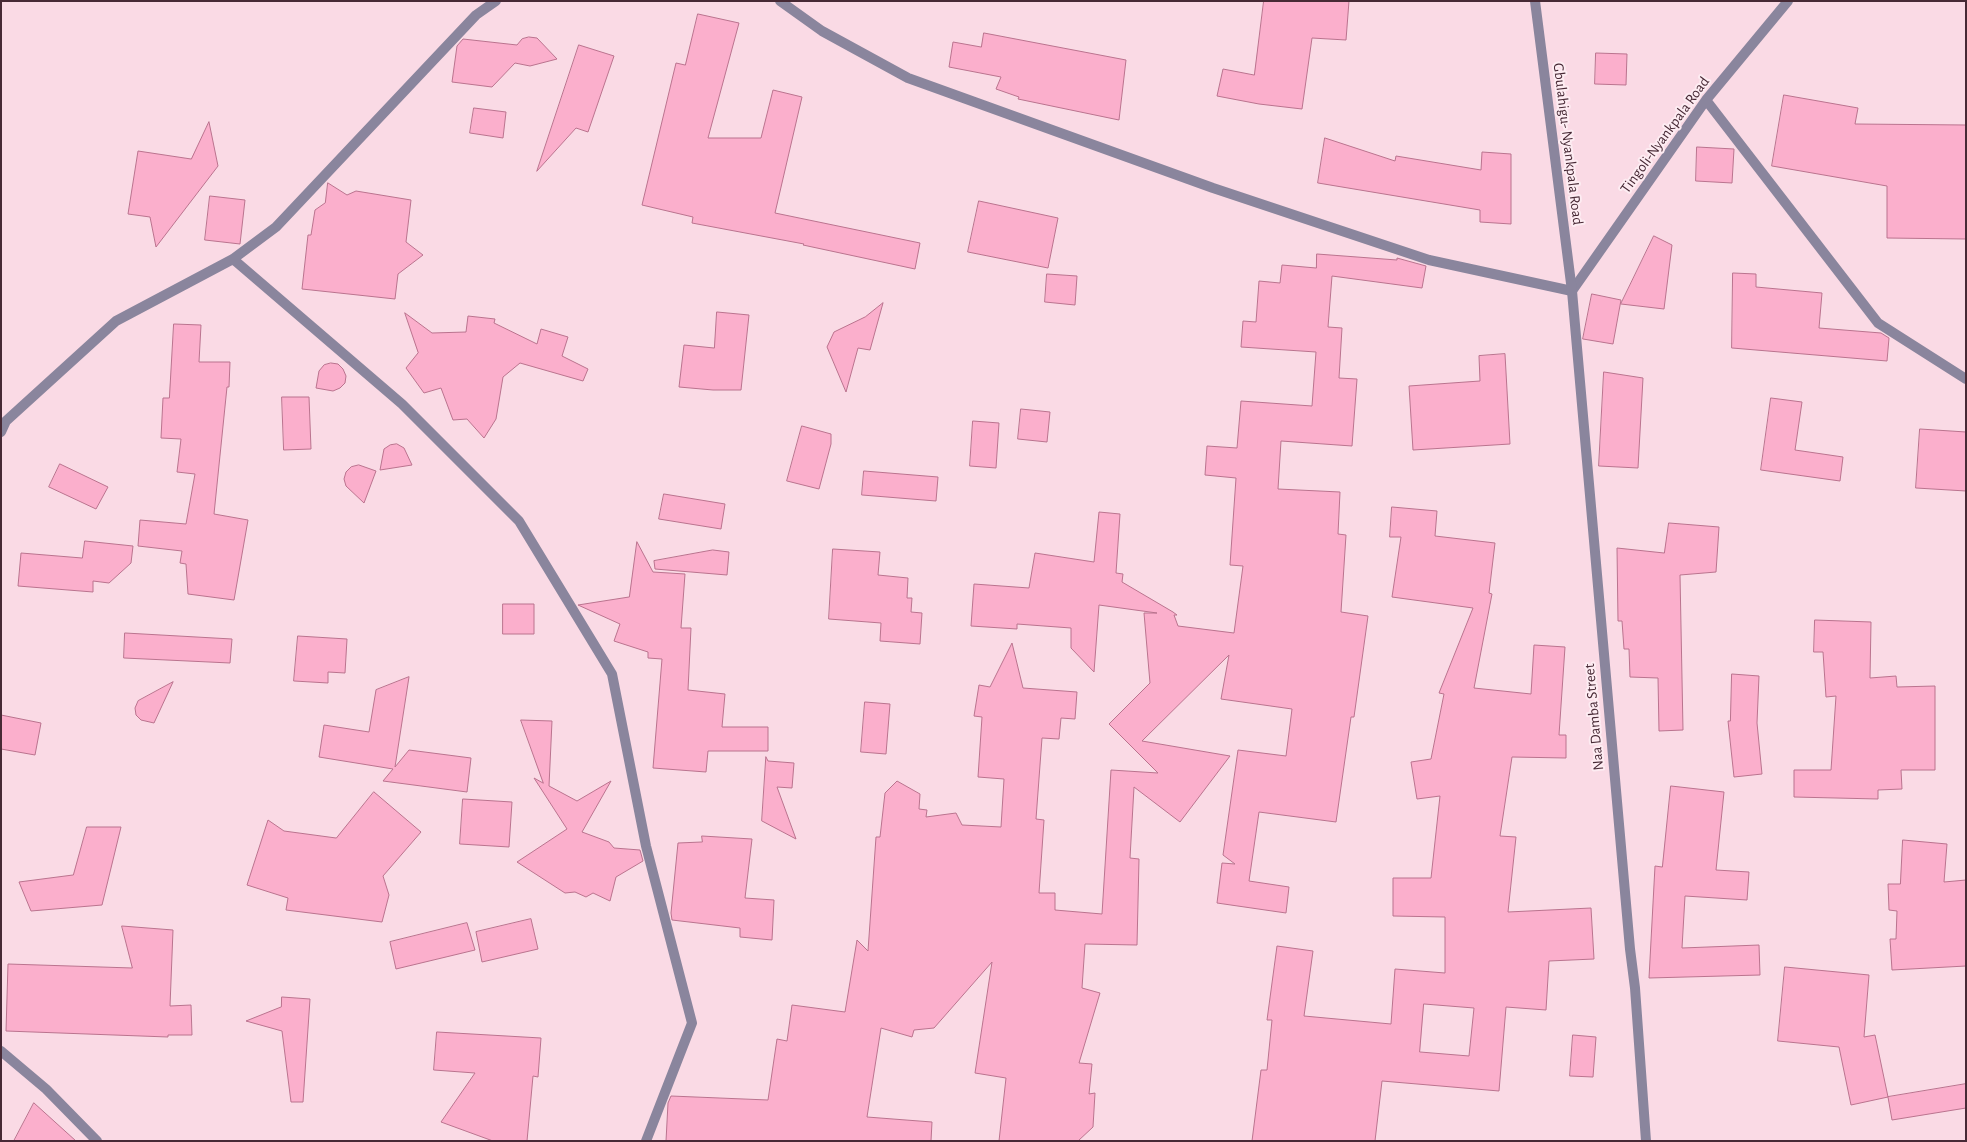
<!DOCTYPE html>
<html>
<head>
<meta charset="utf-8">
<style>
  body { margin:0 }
  #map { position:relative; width:1967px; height:1142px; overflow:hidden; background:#fadae5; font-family:"Alegreya Sans",sans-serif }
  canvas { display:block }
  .frame { position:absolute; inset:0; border:2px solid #472935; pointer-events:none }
</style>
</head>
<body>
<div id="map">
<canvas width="1967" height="1142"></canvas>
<div class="frame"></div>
</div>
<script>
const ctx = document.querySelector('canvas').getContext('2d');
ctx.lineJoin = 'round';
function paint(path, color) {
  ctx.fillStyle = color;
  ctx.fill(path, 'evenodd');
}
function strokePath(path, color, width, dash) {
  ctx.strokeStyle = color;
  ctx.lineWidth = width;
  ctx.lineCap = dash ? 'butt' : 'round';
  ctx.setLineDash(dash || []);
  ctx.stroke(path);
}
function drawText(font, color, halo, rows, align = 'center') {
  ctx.font = font + ' "Alegreya Sans",sans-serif';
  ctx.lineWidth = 4;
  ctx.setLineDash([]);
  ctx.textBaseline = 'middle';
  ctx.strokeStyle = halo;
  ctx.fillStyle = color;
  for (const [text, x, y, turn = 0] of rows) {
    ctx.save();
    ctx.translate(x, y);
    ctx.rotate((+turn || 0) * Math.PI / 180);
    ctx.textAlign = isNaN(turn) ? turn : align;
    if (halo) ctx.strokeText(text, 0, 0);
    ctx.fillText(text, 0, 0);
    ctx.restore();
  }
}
const building = new Path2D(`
  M 1264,1 L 1349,1 L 1346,40 L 1312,38 L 1302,109 L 1259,104 L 1217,96 L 1223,69 L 1254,75 Z
  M 698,14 L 739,23 L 708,138 L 761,138 L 773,90 L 802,97 L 775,213 L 920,243 L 915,269 L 803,245 L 804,244 L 692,223 L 693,217 L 642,205 L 676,63 L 685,65 Z
  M 984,33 L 1126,60 L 1119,120 L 1018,99 L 1019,97 L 996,89 L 1001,77 L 949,67 L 953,42 L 981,47 Z
  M 529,37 L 537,38 L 557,59 L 530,66 L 515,63 L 492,87 L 452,82 L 457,46 L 463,39 L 517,45 L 522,39 Z
  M 579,45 L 614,56 L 588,132 L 576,128 L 537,171 Z
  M 1596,53 L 1627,54 L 1626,85 L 1595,84 Z
  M 1784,95 L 1858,108 L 1855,124 L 1966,125 L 1966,239 L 1887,238 L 1887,186 L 1772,166 Z
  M 474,108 L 506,112 L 503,138 L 470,133 Z
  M 209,122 L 218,166 L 156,247 L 150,217 L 128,214 L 138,151 L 191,159 Z
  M 1325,138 L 1395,161 L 1396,156 L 1481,170 L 1482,152 L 1511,154 L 1511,224 L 1480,222 L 1480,210 L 1318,183 Z
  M 1697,147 L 1734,149 L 1732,183 L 1696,181 Z
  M 328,183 L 347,195 L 356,191 L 411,200 L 406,242 L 423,255 L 398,274 L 395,299 L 302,289 L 308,235 L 311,235 L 315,210 L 325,203 Z
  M 210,196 L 245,200 L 240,244 L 205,240 Z
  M 979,201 L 1058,218 L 1048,268 L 968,252 Z
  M 1654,236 L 1672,245 L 1664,309 L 1621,304 Z
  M 1317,254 L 1397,260 L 1397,258 L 1426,266 L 1422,288 L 1332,276 L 1328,327 L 1342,328 L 1339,378 L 1357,379 L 1352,446 L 1281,441 L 1278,489 L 1340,492 L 1338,534 L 1346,535 L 1341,612 L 1368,616 L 1354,717 L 1351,717 L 1336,822 L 1259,812 L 1249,881 L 1289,887 L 1286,913 L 1217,903 L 1222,863 L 1235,864 L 1223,855 L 1238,750 L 1286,756 L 1292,709 L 1221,699 L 1229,655 L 1142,741 L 1230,756 L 1180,822 L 1134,787 L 1130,858 L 1139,859 L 1137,945 L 1085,944 L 1082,988 L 1100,993 L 1079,1063 L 1092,1064 L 1089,1094 L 1095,1093 L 1093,1127 L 1078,1141 L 999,1141 L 1006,1078 L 975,1073 L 992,962 L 934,1028 L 914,1030 L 912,1037 L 881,1028 L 867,1117 L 932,1122 L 931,1141 L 666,1141 L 668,1103 L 671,1096 L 768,1100 L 777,1039 L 787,1041 L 792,1005 L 845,1012 L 857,940 L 868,951 L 876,837 L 880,837 L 885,793 L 897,781 L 920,794 L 919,809 L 927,810 L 926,817 L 956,813 L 962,825 L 1001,827 L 1004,779 L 978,777 L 982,717 L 974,716 L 979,685 L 990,687 L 1012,643 L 1023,688 L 1077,692 L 1075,719 L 1061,718 L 1059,739 L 1042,738 L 1036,819 L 1044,820 L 1039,893 L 1055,893 L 1055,910 L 1102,914 L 1111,770 L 1158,773 L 1109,724 L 1150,683 L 1144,613 L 1157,613 L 1099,605 L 1094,672 L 1071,648 L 1071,628 L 1017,624 L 1017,629 L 971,626 L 974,584 L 1029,588 L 1035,553 L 1094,562 L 1099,512 L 1120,514 L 1116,573 L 1123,574 L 1122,582 L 1173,612 L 1177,615 L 1174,615 L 1178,626 L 1234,633 L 1243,566 L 1230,565 L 1236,478 L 1205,475 L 1207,446 L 1237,448 L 1241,401 L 1312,406 L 1316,352 L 1241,347 L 1243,321 L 1256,322 L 1259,281 L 1280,283 L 1282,265 L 1316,268 Z
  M 1733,273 L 1756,274 L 1756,287 L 1822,293 L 1819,328 L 1881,333 L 1889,338 L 1887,361 L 1732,348 Z
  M 1047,274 L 1077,276 L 1075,305 L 1045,302 Z
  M 1592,294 L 1621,300 L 1613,344 L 1583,339 Z
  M 883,303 L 870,350 L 858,348 L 846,392 L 827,347 L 834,332 L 865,317 Z
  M 717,312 L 749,315 L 741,390 L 713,390 L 679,387 L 684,345 L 714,348 Z
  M 405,313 L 432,333 L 466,332 L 468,316 L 495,319 L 494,323 L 537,344 L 541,329 L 568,337 L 562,356 L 588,369 L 583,381 L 520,363 L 503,377 L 496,419 L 484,438 L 467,419 L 453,420 L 441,388 L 424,393 L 406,368 L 418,353 Z
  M 174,324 L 201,325 L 199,362 L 230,362 L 229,387 L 227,387 L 214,514 L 248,520 L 234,600 L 188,594 L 186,564 L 180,563 L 182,551 L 138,546 L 140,520 L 186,524 L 195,474 L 177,472 L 181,439 L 161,438 L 163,398 L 169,398 Z
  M 1505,354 L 1510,444 L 1413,450 L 1409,386 L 1480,381 L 1479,356 Z
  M 331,363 L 338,364 L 343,369 L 346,376 L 345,383 L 340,388 L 333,391 L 316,388 L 319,371 L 324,365 Z
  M 1604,372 L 1643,378 L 1638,468 L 1599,466 Z
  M 282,397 L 309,397 L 311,449 L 284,450 Z
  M 1771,398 L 1802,402 L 1795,450 L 1843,457 L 1840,481 L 1761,470 Z
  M 1021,409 L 1050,412 L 1047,442 L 1018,439 Z
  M 973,421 L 999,423 L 996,468 L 970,466 Z
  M 802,426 L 831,434 L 831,444 L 819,489 L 787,481 Z
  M 1920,429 L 1966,432 L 1966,491 L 1916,488 Z
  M 397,444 L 404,448 L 412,465 L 380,470 L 384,449 L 390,445 Z
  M 60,464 L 108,487 L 96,509 L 49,487 Z
  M 359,465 L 376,471 L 364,503 L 346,486 L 344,479 L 346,472 L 351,467 Z
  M 864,471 L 938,477 L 936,501 L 862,495 Z
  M 664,494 L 725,504 L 721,529 L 659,519 Z
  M 1392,507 L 1437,511 L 1435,536 L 1495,543 L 1489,593 L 1492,594 L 1474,688 L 1531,694 L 1534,645 L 1565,647 L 1559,735 L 1566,735 L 1566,758 L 1512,757 L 1500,836 L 1516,837 L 1508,912 L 1591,908 L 1594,959 L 1549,961 L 1546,1010 L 1506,1007 L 1499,1091 L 1382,1081 L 1375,1141 L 1252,1141 L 1261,1070 L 1267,1070 L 1272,1020 L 1267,1020 L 1277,946 L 1313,951 L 1304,1016 L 1391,1024 L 1395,969 L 1445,973 L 1445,917 L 1393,916 L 1393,878 L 1431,878 L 1440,796 L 1417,799 L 1411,762 L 1431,759 L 1444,694 L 1439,693 L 1473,608 L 1392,597 L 1401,537 L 1390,537 ZM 1424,1004 L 1474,1008 L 1469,1056 L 1420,1052 Z
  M 1669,523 L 1719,527 L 1716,572 L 1680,575 L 1683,730 L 1659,731 L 1658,678 L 1630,677 L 1629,649 L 1624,649 L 1622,621 L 1618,621 L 1617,548 L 1664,553 Z
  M 85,541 L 133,546 L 131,563 L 109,583 L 93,581 L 93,592 L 18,586 L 21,553 L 82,558 Z
  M 637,542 L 653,572 L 685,574 L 681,628 L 691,628 L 688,690 L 725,694 L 722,727 L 768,727 L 768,751 L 708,751 L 706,772 L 653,768 L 662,659 L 648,658 L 648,652 L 614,641 L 620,624 L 578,605 L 629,597 Z
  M 833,549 L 880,552 L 878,575 L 908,578 L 907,598 L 912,598 L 911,612 L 922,613 L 920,644 L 880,641 L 881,623 L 829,619 Z
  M 713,550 L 729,552 L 727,575 L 655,569 L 654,561 Z
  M 503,604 L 534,604 L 534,634 L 503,634 Z
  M 1815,620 L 1871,622 L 1870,678 L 1896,676 L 1897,687 L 1935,686 L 1935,770 L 1901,770 L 1902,789 L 1878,790 L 1878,799 L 1794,797 L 1794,770 L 1831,770 L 1836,696 L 1826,697 L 1823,652 L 1814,652 Z
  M 125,633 L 232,639 L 230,663 L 124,658 Z
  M 298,636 L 347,639 L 345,673 L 328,672 L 328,683 L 294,681 Z
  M 1732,674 L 1759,676 L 1757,723 L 1762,774 L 1734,777 L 1728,721 L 1730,721 Z
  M 409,677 L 395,767 L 409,750 L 471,758 L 467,792 L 383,781 L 393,769 L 319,757 L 324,725 L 369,732 L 376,690 Z
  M 173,682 L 154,723 L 141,720 L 136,715 L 135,708 L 138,701 Z
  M 865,702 L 890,704 L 886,754 L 861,752 Z
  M 1,715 L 41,723 L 35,755 L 1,749 Z
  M 521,720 L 552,721 L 549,786 L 577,801 L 611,781 L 582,832 L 609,842 L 614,848 L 640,850 L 643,861 L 616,877 L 610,901 L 593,893 L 586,897 L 575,892 L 565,893 L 517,862 L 567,829 L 534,778 L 543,783 Z
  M 766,757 L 768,761 L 794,763 L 792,788 L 777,787 L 796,839 L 762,821 Z
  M 1671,786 L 1724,792 L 1716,870 L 1749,872 L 1747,900 L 1685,896 L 1682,948 L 1759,945 L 1760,975 L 1649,978 L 1655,866 L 1662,867 Z
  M 374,792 L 421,832 L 383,876 L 389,895 L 382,922 L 286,910 L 288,898 L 247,885 L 268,820 L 284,831 L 336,838 Z
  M 463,799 L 512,802 L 509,847 L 460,844 Z
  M 87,827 L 121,827 L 102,905 L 31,911 L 19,882 L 73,875 Z
  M 702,836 L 752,839 L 745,898 L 774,900 L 772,940 L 740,937 L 740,928 L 672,920 L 671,913 L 678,843 L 702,842 Z
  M 1903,840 L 1947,844 L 1944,882 L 1966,880 L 1966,966 L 1892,970 L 1890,939 L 1896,939 L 1897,911 L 1889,910 L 1888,884 L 1900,884 Z
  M 531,919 L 538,949 L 482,962 L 476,932 Z
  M 467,923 L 475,950 L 396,969 L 390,942 Z
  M 122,926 L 173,930 L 170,1006 L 191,1005 L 192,1035 L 168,1035 L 168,1037 L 6,1031 L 8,964 L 132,968 Z
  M 1785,967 L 1869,975 L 1864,1037 L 1875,1035 L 1888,1097 L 1851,1105 L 1839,1047 L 1778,1041 Z
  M 282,997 L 310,999 L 303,1102 L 291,1102 L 282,1031 L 246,1021 L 281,1007 Z
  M 437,1032 L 541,1038 L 538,1077 L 533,1076 L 527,1141 L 493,1141 L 441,1122 L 475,1073 L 434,1070 Z
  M 1573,1035 L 1596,1037 L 1593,1077 L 1570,1076 Z
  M 1966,1084 L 1966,1108 L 1892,1120 L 1888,1097 Z
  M 34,1103 L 76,1141 L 14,1141 Z`);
const minor = new Path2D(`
  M 780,1 L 822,31 L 908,78 L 1213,188 L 1429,260 L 1572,291 L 1706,100 L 1788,1
  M 1706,100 L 1878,323 L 1966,379
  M 233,259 L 402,404 L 519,521 L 612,674 L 646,846 L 692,1023 L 646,1141
  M 1,432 L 6,421 L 116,321 L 233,259 L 276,227 L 476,15 L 496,1
  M 1,1051 L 46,1089 L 97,1141`);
const tertiary = new Path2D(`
  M 1535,1 L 1572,291 L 1630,949 L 1635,988 L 1646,1141`);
const streetNames = [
  ["Tingoli-Nyankpala Road",1665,135,-54],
  ["Gbulahigu- Nyankpala Road",1568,144,83],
  ["Naa Damba Street",1594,717,-95]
];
paint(building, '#fbafcc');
strokePath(building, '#ba738e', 1);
strokePath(minor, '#8a859d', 10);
strokePath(tertiary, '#8a859d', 10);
drawText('15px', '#472935', '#fdecf2', streetNames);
</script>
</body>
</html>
